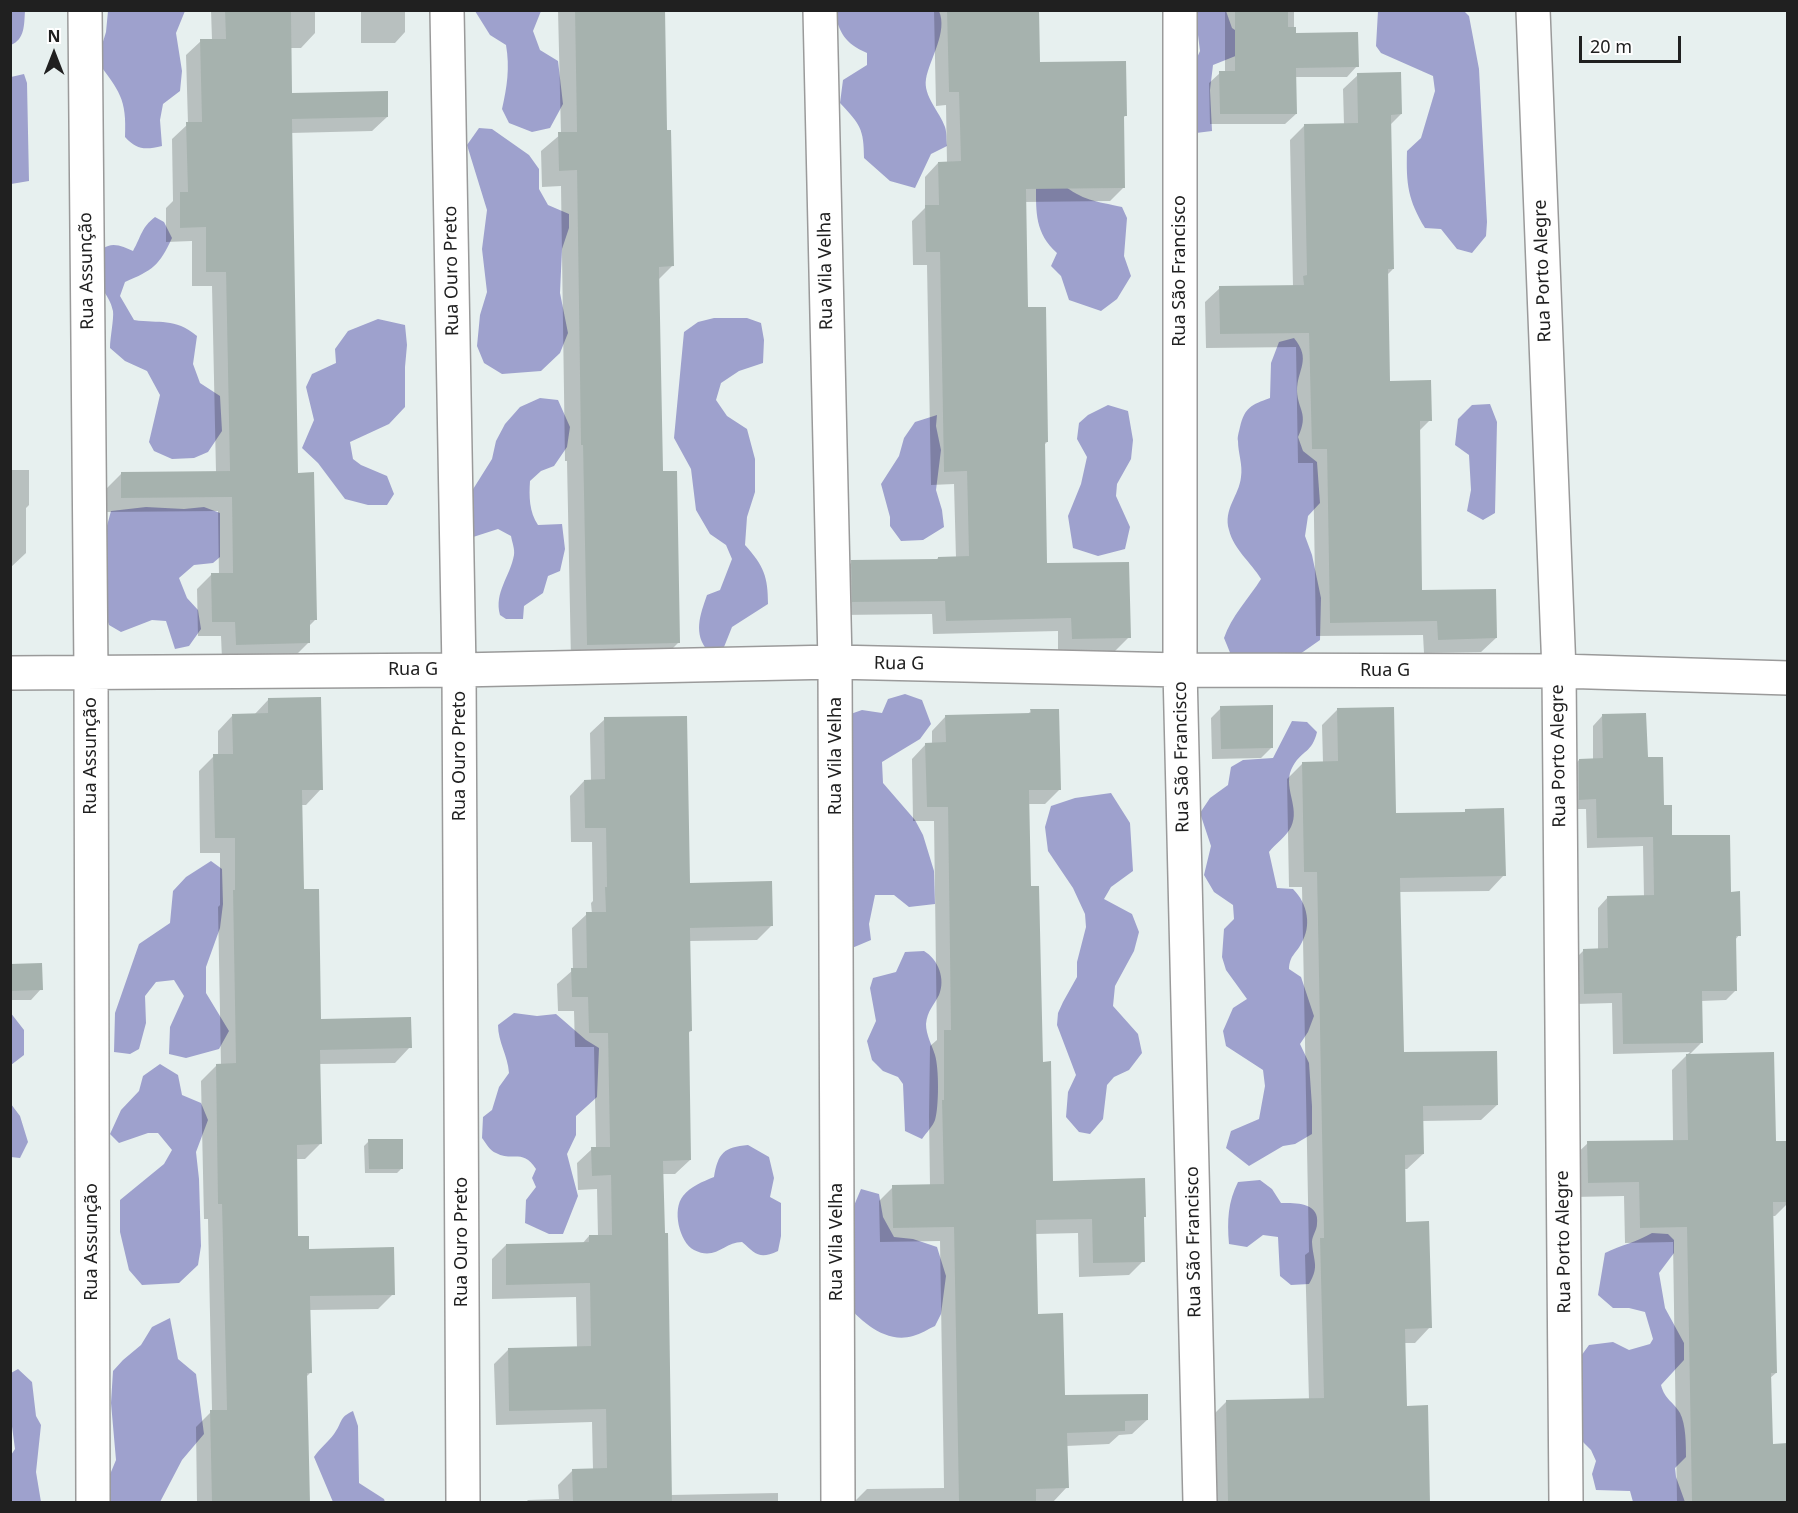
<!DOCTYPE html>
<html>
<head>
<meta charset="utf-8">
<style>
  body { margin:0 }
  #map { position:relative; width:1798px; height:1513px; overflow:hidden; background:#e7f0ef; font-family:"Noto Sans",sans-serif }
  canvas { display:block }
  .frame { position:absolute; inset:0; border:12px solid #202020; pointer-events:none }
  .north { position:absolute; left:24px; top:24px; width:60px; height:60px; -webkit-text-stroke:4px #fff; paint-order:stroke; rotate:0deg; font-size:16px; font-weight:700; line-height:24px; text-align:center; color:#202020 }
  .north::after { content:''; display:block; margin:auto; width:21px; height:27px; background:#202020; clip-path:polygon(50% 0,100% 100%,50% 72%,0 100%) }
  .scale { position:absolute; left:1579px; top:36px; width:102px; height:27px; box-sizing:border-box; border:3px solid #202020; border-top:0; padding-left:8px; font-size:18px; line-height:21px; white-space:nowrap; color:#202020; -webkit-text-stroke:4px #fff; paint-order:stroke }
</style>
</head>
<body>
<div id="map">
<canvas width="1798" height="1513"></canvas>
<div class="frame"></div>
<div class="north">N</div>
<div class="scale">20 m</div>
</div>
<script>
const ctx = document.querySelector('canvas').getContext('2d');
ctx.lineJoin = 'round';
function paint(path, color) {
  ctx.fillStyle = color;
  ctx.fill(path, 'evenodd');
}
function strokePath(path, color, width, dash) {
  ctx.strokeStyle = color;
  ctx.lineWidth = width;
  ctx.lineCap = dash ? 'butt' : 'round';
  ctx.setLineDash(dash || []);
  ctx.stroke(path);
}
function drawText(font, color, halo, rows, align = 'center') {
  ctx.font = font + ' "Noto Sans",sans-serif';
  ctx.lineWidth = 4.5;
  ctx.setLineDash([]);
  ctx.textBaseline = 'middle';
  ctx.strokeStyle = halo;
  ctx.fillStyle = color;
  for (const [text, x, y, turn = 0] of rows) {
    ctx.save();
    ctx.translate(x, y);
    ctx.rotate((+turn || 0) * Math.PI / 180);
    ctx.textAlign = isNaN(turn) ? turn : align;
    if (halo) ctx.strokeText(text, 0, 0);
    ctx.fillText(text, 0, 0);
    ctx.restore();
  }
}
const forest = new Path2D(`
  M 10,11 L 25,11 C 24,25 25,39 11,45 Z
  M 108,11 L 185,11 L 176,33 L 182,71 L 180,91 L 163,104 L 160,120 L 162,146 C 145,150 137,150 125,137 C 127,98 119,91 97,61 L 106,32 Z
  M 475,11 L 541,11 L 533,31 L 540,50 L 558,61 L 563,104 L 550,128 L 532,132 L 509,123 L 502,109 C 507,87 510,68 506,45 L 490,35 Z
  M 834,11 L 939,11 C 948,32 930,58 926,79 C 923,96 940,112 945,127 C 947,133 946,140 947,146 L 931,154 L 915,188 L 890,181 L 864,158 C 864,129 860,124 840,103 L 843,80 L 867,65 L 867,53 C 844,43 840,33 834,11 Z
  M 1195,11 L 1226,11 L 1232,28 L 1247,38 L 1243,53 L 1213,65 L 1210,90 L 1212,131 L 1196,133 L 1192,69 L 1200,51 Z
  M 1378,11 L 1464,11 L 1469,16 L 1479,69 L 1487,222 L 1486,236 L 1472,253 L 1457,249 L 1441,229 L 1425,228 C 1408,200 1406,184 1407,151 L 1421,138 L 1435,91 L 1433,76 L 1381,53 L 1376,46 Z
  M 24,74 L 27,83 L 29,181 L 11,184 L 11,77 Z
  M 479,128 L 492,129 L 529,155 L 539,169 L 539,189 L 548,205 L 569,214 L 569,228 L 562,249 L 560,293 L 568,333 L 560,353 L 541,371 L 502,374 L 484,363 L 477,346 L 480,315 L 487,292 L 482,249 L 487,210 L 467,145 Z
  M 1061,183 C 1083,201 1095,201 1122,207 L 1127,218 L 1124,256 L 1131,276 L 1117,299 L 1101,311 L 1069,300 L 1061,276 L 1051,266 L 1057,253 C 1035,233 1036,213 1036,185 Z
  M 155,217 L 164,222 L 172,238 C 159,266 153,270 125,282 L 120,296 L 134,320 C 160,324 174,317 197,336 L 193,364 L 200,383 L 220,396 L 222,431 L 208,452 L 194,458 L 172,459 L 154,451 L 149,442 L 160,395 L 147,371 L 125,361 L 110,348 C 110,338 114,319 113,311 C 109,286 76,274 103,249 C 112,241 124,247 133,251 C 142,235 141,228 155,217 Z
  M 714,318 L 747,318 L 761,323 L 764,340 L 763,363 L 739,371 L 721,383 L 716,400 L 727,416 L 747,429 L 755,459 L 755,492 L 747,517 L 745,545 C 764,566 768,577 768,604 L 732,627 L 724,647 L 708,651 C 693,634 700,615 707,595 L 720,590 L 732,559 L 726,545 L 710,534 L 696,510 L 691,469 L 674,438 L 684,332 L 698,322 Z
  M 378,319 L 405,325 L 407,345 L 405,367 L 405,407 L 389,424 L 350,442 L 353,459 L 361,465 L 387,476 L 394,494 L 387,505 L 368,505 L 345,499 L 318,463 L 302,448 L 314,420 L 306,387 L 312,374 L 336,363 L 335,349 L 348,331 Z
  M 1294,338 C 1312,360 1297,369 1297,391 C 1298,411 1309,413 1298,437 L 1303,451 L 1317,462 L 1320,503 L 1308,516 L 1305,536 L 1312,555 L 1321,598 L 1320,640 L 1300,654 L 1231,655 L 1224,638 C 1231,617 1249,598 1261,579 C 1251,562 1234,550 1229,530 C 1223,509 1239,496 1241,477 C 1243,465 1238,453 1238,441 C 1237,437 1239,432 1240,427 C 1245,407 1251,405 1270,398 L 1271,363 L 1279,342 Z
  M 540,398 L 558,400 L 570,427 L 567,447 L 554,466 L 541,471 L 530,481 C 529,496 529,512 538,525 L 562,524 L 565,549 L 560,571 L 548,576 L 543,593 L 524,606 L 523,619 L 506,619 L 500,615 C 494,592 510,577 514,555 C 515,549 512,542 511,536 L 498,529 L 470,538 L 465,502 L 492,459 L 496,441 L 505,424 L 520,407 Z
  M 1490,404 L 1497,422 L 1495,513 L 1483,520 L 1467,511 L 1471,490 L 1469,455 L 1455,445 L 1458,419 L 1472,405 Z
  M 1108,405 L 1128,411 L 1133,440 L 1131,459 L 1117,484 L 1116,496 L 1130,527 L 1125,549 L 1098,556 L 1073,548 L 1068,516 L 1081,484 L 1087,457 L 1077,439 L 1079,423 L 1088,415 Z
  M 937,415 L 936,426 L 941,450 L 936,490 L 942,510 L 944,527 L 923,540 L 901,541 L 890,526 L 890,517 L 881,484 L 899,456 L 904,438 L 915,422 Z
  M 146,507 L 184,509 L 204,507 L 220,513 L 220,557 L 213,563 L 194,565 L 179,578 L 187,598 L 198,610 L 201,629 L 189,646 L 175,649 L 166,621 L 152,620 L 121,632 L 109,625 L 99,595 L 105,533 L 111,511 Z
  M 905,694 L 922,700 L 931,724 L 920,739 L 882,762 L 883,783 L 915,820 L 923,835 L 934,871 L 935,904 L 909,907 L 894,895 L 875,895 L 869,924 L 871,940 L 852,948 L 842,717 L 862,710 L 882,713 L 888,699 Z
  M 1292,721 L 1307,722 L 1317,732 C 1312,753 1302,750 1293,766 C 1281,786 1301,807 1291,827 C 1287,836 1275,844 1269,852 L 1277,888 L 1293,889 C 1308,904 1312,926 1301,944 C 1295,955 1290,955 1289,969 L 1301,977 L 1314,1016 L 1308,1032 L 1300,1044 L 1309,1063 L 1312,1106 L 1312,1134 L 1295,1144 L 1283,1146 L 1249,1166 L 1226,1148 L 1231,1131 L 1259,1119 L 1265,1086 L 1263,1070 L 1226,1046 L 1223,1031 L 1233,1008 L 1247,999 L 1226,970 L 1222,957 L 1224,929 L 1234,919 L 1233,905 L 1214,892 L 1204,875 L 1211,846 L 1200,813 L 1210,798 L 1228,785 L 1231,767 L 1243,760 L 1273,758 Z
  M 1111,793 L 1130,823 L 1133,871 L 1111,887 L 1104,899 L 1132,914 L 1139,932 L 1134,951 L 1115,986 L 1113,1006 L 1138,1034 L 1142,1053 L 1129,1070 L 1114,1077 L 1107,1085 L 1103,1119 L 1090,1134 L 1079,1132 L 1066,1117 L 1068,1092 L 1076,1075 L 1057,1025 L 1058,1013 L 1063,1002 L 1077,977 L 1077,962 L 1086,927 L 1085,914 L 1073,888 L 1048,851 L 1045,827 L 1051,806 L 1075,798 Z
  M 211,861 L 222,869 L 223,904 L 220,928 L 206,967 L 206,993 L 229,1031 L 219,1049 L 186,1058 L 169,1054 L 170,1027 L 184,996 L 174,980 L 156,982 L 145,996 L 146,1023 L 139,1049 L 130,1054 L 114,1052 L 115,1013 L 139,944 L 170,923 L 173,891 L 186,877 Z
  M 924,951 C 938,959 946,979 939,995 C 934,1005 927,1011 926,1024 C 926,1035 932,1045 935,1055 C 939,1068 939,1106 935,1120 C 933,1126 926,1133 922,1139 L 905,1131 L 903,1084 L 898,1077 L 883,1071 L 872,1060 L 867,1041 L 876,1021 L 870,988 L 873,978 L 896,972 L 905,952 Z
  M 10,1012 L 24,1030 L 24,1055 L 11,1065 Z
  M 514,1013 L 537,1016 L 556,1014 L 586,1040 L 599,1048 L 597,1097 L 576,1116 L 576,1135 L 567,1154 L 578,1196 L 563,1234 L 549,1234 L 525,1223 L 526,1200 L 536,1187 L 532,1178 L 536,1169 C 523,1148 513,1162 496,1153 C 490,1151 486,1143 482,1138 L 483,1117 L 492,1110 L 499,1087 L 509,1073 C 508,1056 498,1042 498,1025 Z
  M 160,1064 L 178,1075 L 182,1095 L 201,1103 L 208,1120 L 196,1152 L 199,1179 L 201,1246 L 198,1265 L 179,1283 L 142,1285 L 129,1270 L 120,1232 L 120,1200 L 164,1164 L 172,1150 L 158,1133 L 148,1133 L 119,1143 L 110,1134 L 121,1110 L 139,1091 L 143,1076 Z
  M 11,1104 L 20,1116 L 28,1142 L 20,1158 L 11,1157 Z
  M 748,1145 L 769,1157 L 774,1178 L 770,1197 L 781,1203 L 781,1236 L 778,1251 C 759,1260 756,1254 742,1242 C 724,1242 716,1261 694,1250 C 679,1242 672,1209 683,1196 C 691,1186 702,1182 714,1177 C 718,1153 724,1147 748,1145 Z
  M 1260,1180 L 1272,1189 L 1281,1203 C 1295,1203 1320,1202 1317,1224 C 1317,1230 1312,1236 1312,1242 C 1313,1261 1320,1266 1309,1284 L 1291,1285 L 1280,1276 L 1278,1237 L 1263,1235 L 1247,1247 L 1229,1244 C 1227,1220 1228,1202 1238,1182 Z
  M 861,1189 L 879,1194 L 883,1217 L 894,1237 L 913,1239 L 937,1247 L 946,1276 L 941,1314 L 935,1326 C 928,1329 921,1334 913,1336 C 885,1344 861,1321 844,1302 L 845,1227 Z
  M 1652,1233 L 1668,1234 L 1674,1240 L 1674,1253 L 1659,1273 L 1665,1308 L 1684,1343 L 1684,1360 L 1661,1385 C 1665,1400 1673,1401 1680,1413 C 1686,1425 1686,1444 1686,1457 L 1675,1468 L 1676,1477 L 1685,1502 L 1633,1502 L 1630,1491 L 1596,1490 L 1592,1474 L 1596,1461 L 1591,1450 L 1577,1436 L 1563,1367 L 1581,1356 L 1589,1345 L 1613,1342 L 1629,1350 L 1650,1344 L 1653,1339 L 1645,1312 L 1629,1308 L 1613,1308 L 1598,1295 L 1605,1253 C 1621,1245 1637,1242 1652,1233 Z
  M 170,1318 L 178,1359 L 196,1374 L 204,1434 L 182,1460 L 160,1502 L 101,1502 L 101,1496 L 116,1460 L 111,1403 L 113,1371 L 123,1360 L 141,1345 L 152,1327 Z
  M 18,1369 L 32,1382 L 36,1416 L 41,1425 L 36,1472 L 41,1502 L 11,1502 L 11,1455 L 15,1449 L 11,1419 L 11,1373 Z
  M 353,1411 L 358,1426 L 359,1483 L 384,1499 L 385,1502 L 333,1502 L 314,1457 C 320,1448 328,1442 334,1434 C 343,1422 338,1418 353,1411 Z`);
const shadow = new Path2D(`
  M 211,10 L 315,10 L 315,33 L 301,48 L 290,48 L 291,94 L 387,117 L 372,131 L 290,133 L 297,474 L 315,620 L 309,626 L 309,642 L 294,657 L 222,659 L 221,636 L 198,636 L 197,589 L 211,575 L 219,575 L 218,511 L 107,512 L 107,488 L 121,474 L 216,472 L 212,286 L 192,286 L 192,241 L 166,242 L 166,208 L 173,201 L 172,139 L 188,124 L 186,55 L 201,41 L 212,40 Z
  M 361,10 L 405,10 L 405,32 L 395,43 L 361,43 Z
  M 558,10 L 663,10 L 665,131 L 672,266 L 658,280 L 661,472 L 679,642 L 662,659 L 571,661 L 567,461 L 565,461 L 561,186 L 542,187 L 541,151 L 561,134 Z
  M 934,10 L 1037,10 L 1038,64 L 1126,115 L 1122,119 L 1124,187 L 1110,201 L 1024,202 L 1027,309 L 1047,442 L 1044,445 L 1046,565 L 1129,637 L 1115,651 L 1058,652 L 1058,631 L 933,634 L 932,614 L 839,615 L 838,576 L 852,562 L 936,560 L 938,558 L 956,558 L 954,484 L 931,485 L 927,265 L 913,265 L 912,221 L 925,208 L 925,177 L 938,163 L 947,163 L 946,105 L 936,106 Z
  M 1225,10 L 1294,10 L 1294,35 L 1357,66 L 1347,77 L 1295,77 L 1296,114 L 1285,124 L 1210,124 L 1209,83 L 1220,73 L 1225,73 Z
  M 1358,75 L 1401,114 L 1390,125 L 1393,269 L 1387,275 L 1389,383 L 1430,420 L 1418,432 L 1421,591 L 1496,638 L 1481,652 L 1424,653 L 1423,635 L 1316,636 L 1313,463 L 1298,463 L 1296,347 L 1206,348 L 1205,302 L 1220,288 L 1293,287 L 1290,140 L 1304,126 L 1344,125 L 1343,89 Z
  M 10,470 L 29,470 L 29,505 L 26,508 L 26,553 L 10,568 Z
  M 269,699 L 321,789 L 306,805 L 300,805 L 302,890 L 320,1020 L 410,1047 L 395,1063 L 319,1064 L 320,1144 L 305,1159 L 296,1159 L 297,1237 L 308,1251 L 393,1294 L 378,1309 L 309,1310 L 310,1373 L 306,1377 L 309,1502 L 197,1502 L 196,1427 L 212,1411 L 208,1219 L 204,1219 L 201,1081 L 217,1065 L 221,1065 L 218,907 L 220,905 L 220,853 L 200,853 L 199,771 L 214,756 L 218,756 L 218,731 L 233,715 L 254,715 Z
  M 1221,708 L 1272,747 L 1261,758 L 1212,759 L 1211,718 Z
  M 1337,710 L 1394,815 L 1462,814 L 1466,811 L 1504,875 L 1489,891 L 1399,892 L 1402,1054 L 1497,1105 L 1481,1120 L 1422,1121 L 1423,1154 L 1407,1169 L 1403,1169 L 1404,1223 L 1430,1327 L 1415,1343 L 1404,1343 L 1406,1407 L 1429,1502 L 1212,1502 L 1211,1417 L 1226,1402 L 1309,1400 L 1305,1255 L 1309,1252 L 1302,887 L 1289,887 L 1287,779 L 1302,764 L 1323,763 L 1322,725 Z
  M 1031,711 L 1060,789 L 1045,804 L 1028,804 L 1029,887 L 1051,1182 L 1144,1217 L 1142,1219 L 1143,1261 L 1129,1275 L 1079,1277 L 1078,1233 L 1035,1234 L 1037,1315 L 1063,1397 L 1147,1420 L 1132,1434 L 1119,1435 L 1109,1444 L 1066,1446 L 1067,1487 L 1053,1502 L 854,1502 L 867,1489 L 944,1488 L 940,1241 L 880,1242 L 879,1201 L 893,1187 L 930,1186 L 929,1116 L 930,1046 L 937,1040 L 934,821 L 913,821 L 912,759 L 926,744 L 932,744 L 932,731 L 946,716 L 1027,715 Z
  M 1603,715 L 1646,759 L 1671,837 L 1730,893 L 1739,935 L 1735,940 L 1736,990 L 1726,1000 L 1701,1001 L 1702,1042 L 1689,1055 L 1775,1143 L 1788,1142 L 1788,1203 L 1775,1216 L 1772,1216 L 1776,1373 L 1770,1378 L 1771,1445 L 1788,1502 L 1677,1502 L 1673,1242 L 1625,1243 L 1624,1196 L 1573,1197 L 1572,1158 L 1588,1143 L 1673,1141 L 1672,1070 L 1690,1052 L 1613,1054 L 1612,1003 L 1575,1004 L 1574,960 L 1584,950 L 1598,950 L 1598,908 L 1608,897 L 1644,897 L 1643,846 L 1587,848 L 1586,809 L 1570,809 L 1569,770 L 1579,760 L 1593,760 L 1593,726 Z
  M 605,719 L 689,884 L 772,925 L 757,940 L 689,941 L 691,1031 L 687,1034 L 690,1160 L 675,1174 L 662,1174 L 670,1495 L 778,1493 L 778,1502 L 526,1502 L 528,1500 L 559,1499 L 558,1485 L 573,1470 L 593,1470 L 592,1422 L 496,1425 L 494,1364 L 508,1350 L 577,1348 L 576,1297 L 492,1299 L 492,1259 L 506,1245 L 582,1244 L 589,1236 L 598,1236 L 597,1189 L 578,1190 L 577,1163 L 592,1149 L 596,1148 L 594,1047 L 575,1047 L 574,1011 L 558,1011 L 557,984 L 573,970 L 572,928 L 587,914 L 592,914 L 591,903 L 593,901 L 592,842 L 571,842 L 570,796 L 584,781 L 591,781 L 590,733 Z
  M 10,965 L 41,989 L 31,1000 L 10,1000 Z
  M 369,1141 L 402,1168 L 397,1173 L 365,1173 L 364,1146 Z`);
const building = new Path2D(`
  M 225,10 L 291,10 L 292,93 L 388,91 L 388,117 L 292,119 L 298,473 L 314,472 L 317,620 L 310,620 L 310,643 L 236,645 L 235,622 L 212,622 L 211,573 L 233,573 L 232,497 L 121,498 L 121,472 L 230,471 L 226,272 L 206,272 L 206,227 L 180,228 L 180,192 L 188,192 L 186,122 L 202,122 L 200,39 L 226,39 Z
  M 575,10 L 665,10 L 667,130 L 671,130 L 674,266 L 659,267 L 663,471 L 677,471 L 680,643 L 587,645 L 583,445 L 581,445 L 577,170 L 559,171 L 558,132 L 577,132 Z
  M 947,10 L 1039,10 L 1040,62 L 1126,61 L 1127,116 L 1124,116 L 1125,188 L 1026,189 L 1028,307 L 1046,307 L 1048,442 L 1045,442 L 1047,563 L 1129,562 L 1131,638 L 1072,639 L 1071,618 L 946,621 L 945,601 L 852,602 L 851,560 L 938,559 L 938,557 L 969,556 L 967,471 L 944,472 L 940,252 L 926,252 L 925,205 L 939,205 L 938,162 L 961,161 L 959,92 L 949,92 Z
  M 1235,10 L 1288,10 L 1288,27 L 1296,27 L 1296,33 L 1358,32 L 1359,67 L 1296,68 L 1297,114 L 1220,114 L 1219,71 L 1235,71 Z
  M 1401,72 L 1402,114 L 1391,115 L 1394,269 L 1388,269 L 1390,381 L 1431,380 L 1432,421 L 1420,421 L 1422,590 L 1496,589 L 1497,638 L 1438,640 L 1437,621 L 1330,623 L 1327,449 L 1312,449 L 1309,333 L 1220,334 L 1219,286 L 1304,285 L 1303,276 L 1307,275 L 1304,124 L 1358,123 L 1357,73 Z
  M 321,697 L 323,790 L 302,790 L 304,889 L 319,889 L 321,1019 L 411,1017 L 412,1048 L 320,1050 L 322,1144 L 297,1145 L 298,1236 L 309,1236 L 309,1249 L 394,1247 L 395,1295 L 310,1296 L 312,1373 L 307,1373 L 310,1503 L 212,1503 L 210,1410 L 227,1410 L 222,1204 L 218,1204 L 216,1064 L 236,1063 L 233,890 L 235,890 L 235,838 L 215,838 L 213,754 L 233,754 L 232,714 L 268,713 L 268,698 Z
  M 1273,705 L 1273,748 L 1221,749 L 1220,706 Z
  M 1394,707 L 1396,813 L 1465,812 L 1465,809 L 1504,808 L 1506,876 L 1400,878 L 1404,1052 L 1497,1051 L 1498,1105 L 1423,1106 L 1424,1154 L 1405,1155 L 1406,1222 L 1429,1221 L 1432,1328 L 1405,1329 L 1407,1406 L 1428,1405 L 1430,1503 L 1228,1503 L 1226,1400 L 1324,1398 L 1320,1238 L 1324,1238 L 1317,872 L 1304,872 L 1302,762 L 1338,761 L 1337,708 Z
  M 1030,709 L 1059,709 L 1061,790 L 1029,790 L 1031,886 L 1039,886 L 1043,1062 L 1051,1061 L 1053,1181 L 1145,1178 L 1146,1217 L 1144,1217 L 1145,1262 L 1093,1263 L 1092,1219 L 1036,1220 L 1038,1314 L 1063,1313 L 1065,1395 L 1148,1394 L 1148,1420 L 1125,1421 L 1125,1431 L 1067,1433 L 1069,1488 L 1036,1489 L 1036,1503 L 959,1503 L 954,1227 L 893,1228 L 892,1185 L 944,1184 L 942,1100 L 944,1100 L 944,1030 L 951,1030 L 948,807 L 927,807 L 925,743 L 946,742 L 945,715 L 1031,713 Z
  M 1646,713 L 1648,757 L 1663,757 L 1664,805 L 1672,805 L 1672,835 L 1730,835 L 1731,892 L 1740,891 L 1741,936 L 1736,936 L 1737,991 L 1702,991 L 1703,1043 L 1623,1044 L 1622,993 L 1584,994 L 1583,949 L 1608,948 L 1607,896 L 1654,895 L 1653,837 L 1597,838 L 1596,799 L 1579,800 L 1579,759 L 1603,758 L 1602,714 Z
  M 687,716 L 690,883 L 772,881 L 773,926 L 690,928 L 692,1031 L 689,1031 L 691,1160 L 663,1161 L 665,1233 L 668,1233 L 672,1503 L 573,1503 L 572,1469 L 607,1468 L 606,1409 L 509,1411 L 508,1348 L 591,1346 L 590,1283 L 506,1285 L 506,1244 L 589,1242 L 589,1235 L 612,1235 L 611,1175 L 592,1176 L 591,1147 L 610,1147 L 608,1033 L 589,1033 L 588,997 L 572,997 L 571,968 L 587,968 L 586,912 L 606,912 L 605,887 L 607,887 L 606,828 L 585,828 L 584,780 L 605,779 L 604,717 Z
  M 42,963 L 43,990 L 10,991 L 10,964 Z
  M 1774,1052 L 1776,1141 L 1788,1141 L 1788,1202 L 1773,1202 L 1777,1373 L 1771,1373 L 1773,1444 L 1788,1443 L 1788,1503 L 1692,1503 L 1687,1227 L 1640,1228 L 1639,1182 L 1588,1183 L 1587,1141 L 1688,1140 L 1686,1054 Z
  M 368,1139 L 403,1139 L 403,1169 L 369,1169 Z`);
const minor = new Path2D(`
  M 85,10 L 91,671 L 93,1502
  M 447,10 L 459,670 L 463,1502
  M 820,10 L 835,662 L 838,1502
  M 1180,10 L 1180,670 L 1200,1502
  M 1533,10 L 1559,671 L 1566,1502
  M 10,673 L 459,670 L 835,662 L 1180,670 L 1559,671 L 1788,678`);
const streetNames = [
  ["Rua Assunção",87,271,-91],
  ["Rua Ouro Preto",452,271,-91],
  ["Rua Vila Velha",826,271,-91],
  ["Rua São Francisco",1180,271,-90],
  ["Rua Porto Alegre",1543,271,-92],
  ["Rua G",899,664,1],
  ["Rua G",413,670],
  ["Rua G",1385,671],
  ["Rua Assunção",91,756,-90],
  ["Rua Ouro Preto",460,756,-90],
  ["Rua Vila Velha",836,756,-90],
  ["Rua Porto Alegre",1559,756,-91],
  ["Rua São Francisco",1182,757,-91],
  ["Rua Assunção",92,1242,-90],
  ["Rua Ouro Preto",462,1242,-90],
  ["Rua Vila Velha",837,1242,-90],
  ["Rua São Francisco",1194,1242,-91],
  ["Rua Porto Alegre",1564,1242,-91]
];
paint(forest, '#9ea1cd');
paint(shadow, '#0003');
paint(building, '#a6b2ae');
strokePath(minor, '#9a9a9a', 36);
strokePath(minor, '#fff', 33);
drawText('18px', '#202020', '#fff', streetNames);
</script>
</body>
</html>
